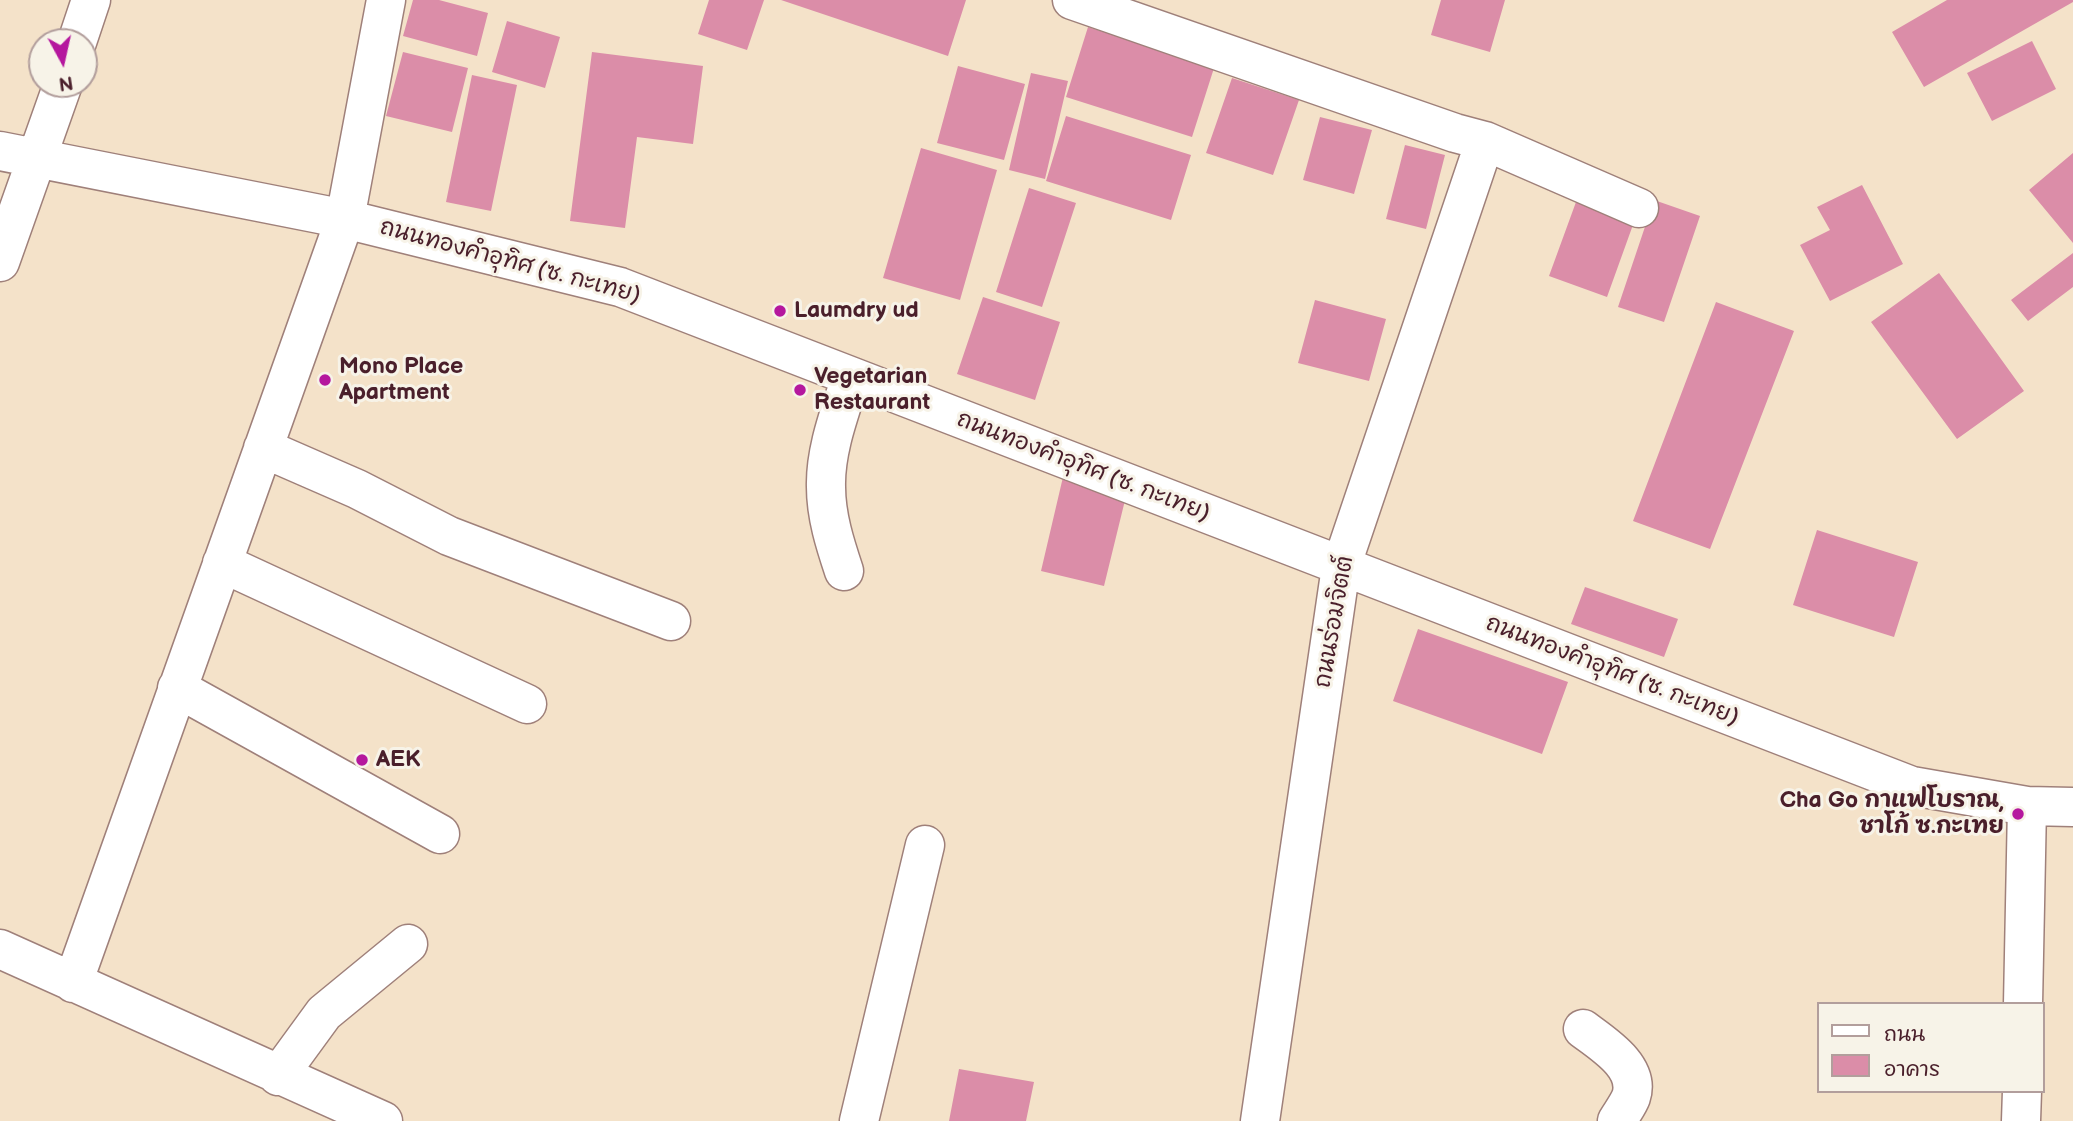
<!DOCTYPE html>
<html>
<head>
<meta charset="utf-8">
<style>
  body { margin:0 }
  #map { position:relative; width:2073px; height:1121px; overflow:hidden; background:#f4e2c9; font-family:"Balsamiq Sans","Playpen Sans Thai",sans-serif }
  canvas { display:block }
  .legend { position:absolute; left:1817px; top:1002px; width:228px; height:91px; box-sizing:border-box; background:#f7f3e8; border:2px solid #b29e9c; margin:0; padding:9px 12px; list-style:none; font-size:21px; color:#4a1f2b }
  .legend li { display:flex; align-items:center; gap:14px; height:35px }
  .legend b { width:35px; border:2px solid #b29e9c }
  .north { position:absolute; left:28px; top:28px; width:70px; height:70px; box-sizing:border-box; background:#f7f3e8; border:2px solid #b29e9c; border-radius:50%; rotate:172deg; font-size:19px; font-weight:700; line-height:28px; text-align:center; color:#4a1f2b }
  .north::after { content:''; display:block; margin:auto; width:24px; height:32px; background:#b5179e; clip-path:polygon(50% 0,100% 100%,50% 72%,0 100%) }
</style>
</head>
<body>
<div id="map">
<canvas width="2073" height="1121"></canvas>
<ul class="legend">
<li><b style="height:9px;background:#fff"></b>ถนน</li>
<li><b style="height:19px;background:#db8da8"></b>อาคาร</li>
</ul>
<div class="north">N</div>
</div>
<script>
const ctx = document.querySelector('canvas').getContext('2d');
ctx.lineJoin = 'round';
function paint(path, color) {
  ctx.fillStyle = color;
  ctx.fill(path, 'evenodd');
}
function strokePath(path, color, width, dash) {
  ctx.strokeStyle = color;
  ctx.lineWidth = width;
  ctx.lineCap = dash ? 'butt' : 'round';
  ctx.setLineDash(dash || []);
  ctx.stroke(path);
}
function drawText(font, color, halo, rows, align = 'center') {
  ctx.font = font + ' "Balsamiq Sans","Playpen Sans Thai",sans-serif';
  ctx.lineWidth = 6;
  ctx.setLineDash([]);
  ctx.textBaseline = 'middle';
  ctx.strokeStyle = halo;
  ctx.fillStyle = color;
  for (const [text, x, y, turn = 0] of rows) {
    ctx.save();
    ctx.translate(x, y);
    ctx.rotate((+turn || 0) * Math.PI / 180);
    ctx.textAlign = isNaN(turn) ? turn : align;
    if (halo) ctx.strokeText(text, 0, 0);
    ctx.fillText(text, 0, 0);
    ctx.restore();
  }
}
const building = new Path2D(`
  M 413,0 L 439,0 L 488,13 L 477,56 L 403,36 Z
  M 709,0 L 764,0 L 747,50 L 698,34 Z
  M 781,0 L 966,0 L 948,56 Z
  M 1441,0 L 1505,0 L 1490,52 L 1431,35 Z
  M 1947,0 L 2073,0 L 2073,2 L 1924,87 L 1892,32 Z
  M 507,21 L 560,37 L 545,88 L 492,72 Z
  M 1088,27 L 1214,68 L 1192,137 L 1066,97 Z
  M 2032,41 L 2056,89 L 1992,121 L 1967,73 Z
  M 403,52 L 468,68 L 452,132 L 386,116 Z
  M 592,52 L 703,66 L 693,144 L 637,137 L 625,228 L 570,221 Z
  M 958,66 L 1025,84 L 1004,160 L 937,143 Z
  M 1031,73 L 1068,81 L 1045,179 L 1009,170 Z
  M 472,75 L 517,85 L 491,211 L 446,202 Z
  M 1232,78 L 1299,100 L 1273,175 L 1206,153 Z
  M 1066,116 L 1191,155 L 1171,220 L 1046,181 Z
  M 1320,117 L 1372,130 L 1354,194 L 1303,180 Z
  M 1405,145 L 1445,155 L 1426,229 L 1386,219 Z
  M 921,148 L 997,170 L 960,300 L 883,278 Z
  M 2073,153 L 2073,243 L 2029,190 Z
  M 1862,185 L 1903,264 L 1830,301 L 1800,245 L 1830,230 L 1817,207 Z
  M 1029,188 L 1076,203 L 1042,307 L 996,292 Z
  M 1654,200 L 1700,216 L 1664,322 L 1618,307 Z
  M 1576,202 L 1634,222 L 1607,297 L 1549,276 Z
  M 2073,253 L 2073,287 L 2028,321 L 2011,300 Z
  M 1939,273 L 2024,391 L 1957,439 L 1871,322 Z
  M 983,297 L 1060,322 L 1035,400 L 957,374 Z
  M 1315,300 L 1386,319 L 1369,381 L 1298,363 Z
  M 1716,302 L 1794,331 L 1710,549 L 1633,521 Z
  M 1063,477 L 1127,492 L 1104,586 L 1041,571 Z
  M 1817,530 L 1918,562 L 1894,637 L 1793,605 Z
  M 1585,587 L 1678,619 L 1664,657 L 1571,624 Z
  M 1418,629 L 1568,682 L 1542,754 L 1393,701 Z
  M 959,1069 L 1034,1082 L 1026,1121 L 949,1121 Z`);
const minor = new Path2D(`
  M 1072,0 L 1455,133 L 1485,141 L 1639,208
  M 77,42 L 91,0
  M 0,151 L 345,219 L 620,287 L 1912,786 L 2027,806 L 2073,807
  M 0,262 L 63,84
  M 263,448 L 357,489 L 449,536 L 671,621
  M 222,563 L 527,704
  M 844,571 C 835,544 826,516 826,487 C 825,450 840,412 851,377
  M 177,688 L 440,834
  M 0,949 L 383,1121
  M 73,983 L 345,219 L 386,0
  M 2023,1004 L 2027,806
  M 1583,1029 C 1603,1044 1641,1067 1631,1097 C 1628,1105 1621,1114 1617,1121
  M 278,1076 L 324,1013 L 408,944
  M 859,1121 L 925,845
  M 1260,1121 L 1341,567 L 1485,141
  M 2021,1121 L 2022,1091`);
const markers = [
  [780,311,7,"#b5179e"],
  [325,380,7,"#b5179e"],
  [800,390,7,"#b5179e"],
  [362,760,7,"#b5179e"],
  [2018,814,7,"#b5179e"]
];
const streetNames = [
  ["ถนนทองคำอุทิศ (ซ. กะเทย)",510,262,15],
  ["ถนนทองคำอุทิศ (ซ. กะเทย)",1083,467,21],
  ["ถนนร่อมจิตต์",1335,622,-80],
  ["ถนนทองคำอุทิศ (ซ. กะเทย)",1612,671,21]
];
const poiNames = [
  ["Laumdry ud",794,311],
  ["Mono Place",339,367],
  ["Apartment",339,393],
  ["Vegetarian",814,377],
  ["Restaurant",814,403],
  ["AEK",376,760],
  ["Cha Go กาแฟโบราณ,",2004,801,"right"],
  ["ชาโก้ ซ.กะเทย",2004,827,"right"]
];
paint(building, '#db8da8');
strokePath(minor, '#9f807a', 41);
strokePath(minor, '#fff', 38);
for (const [x, y, r, color] of markers) {
  const dot = new Path2D();
  dot.arc(x, y, r, 0, 2 * Math.PI);
  ctx.fillStyle = color;
  ctx.fill(dot);
  strokePath(dot, '#f7f3e8', 2.5);
}
drawText('23px', '#4a1f2b', '#f7f3e8', streetNames);
drawText('bold 23px', '#4a1f2b', '#f7f3e8', poiNames, 'left');
</script>
</body>
</html>
